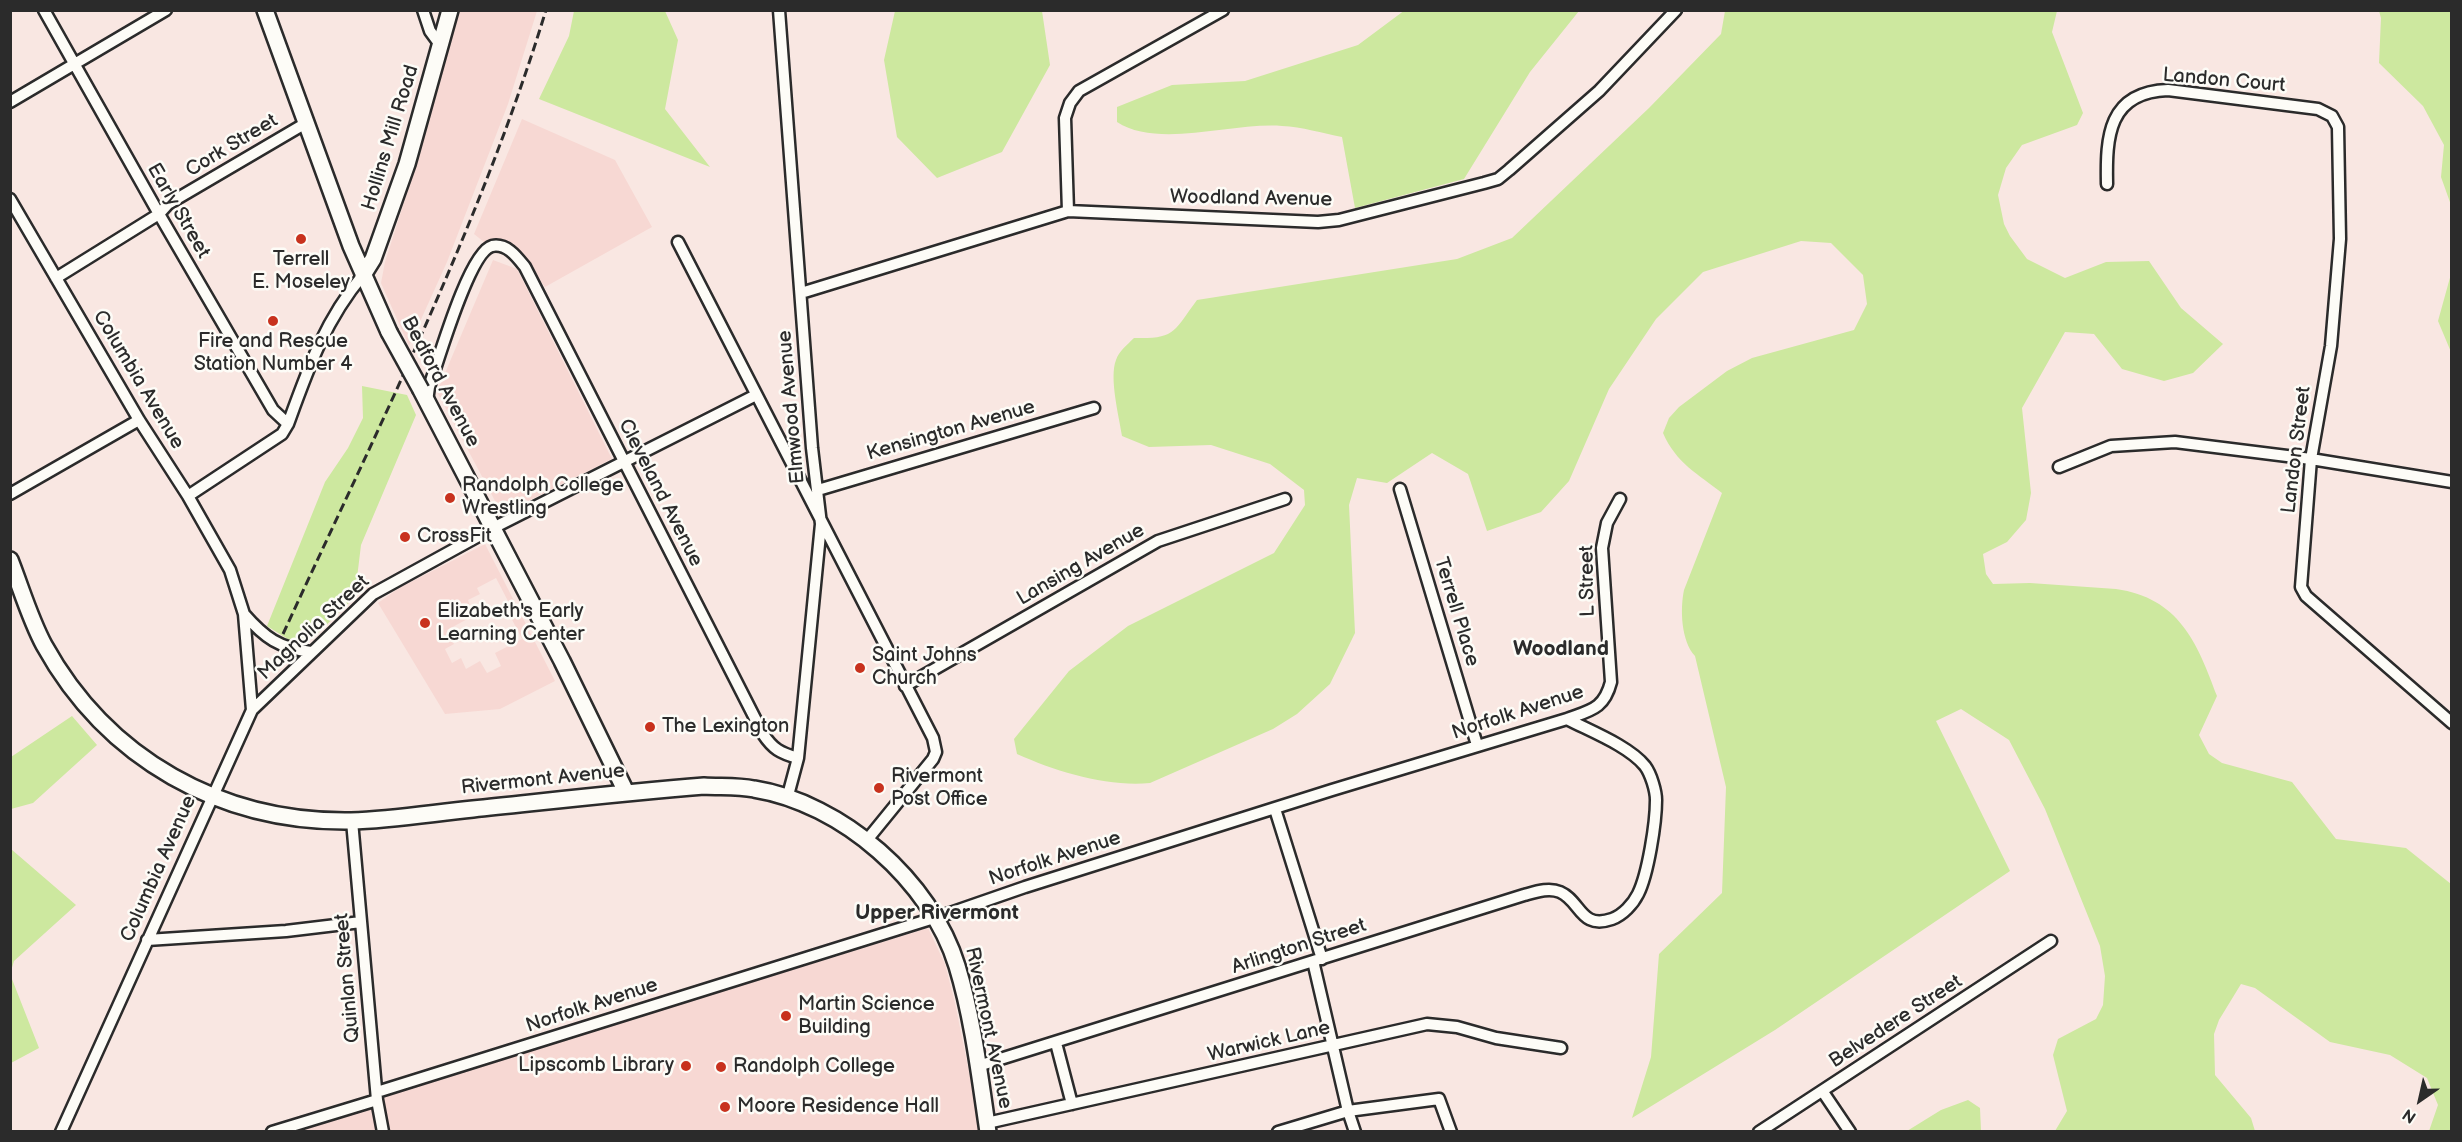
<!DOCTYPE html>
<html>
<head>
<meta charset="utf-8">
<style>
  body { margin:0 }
  #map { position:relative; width:2462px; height:1142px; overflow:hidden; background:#f9e7e2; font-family:"Balsamiq Sans",sans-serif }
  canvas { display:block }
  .frame { position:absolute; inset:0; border:12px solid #2b2b2b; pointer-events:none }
  .north { position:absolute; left:2390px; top:1070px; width:60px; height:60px; -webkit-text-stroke:4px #fdfcf7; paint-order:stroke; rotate:214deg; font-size:16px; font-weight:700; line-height:24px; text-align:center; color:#2b2b2b }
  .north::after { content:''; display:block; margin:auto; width:21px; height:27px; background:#2b2b2b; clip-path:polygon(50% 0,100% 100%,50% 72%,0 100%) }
</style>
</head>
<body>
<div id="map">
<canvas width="2462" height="1142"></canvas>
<div class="frame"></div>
<div class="north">N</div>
</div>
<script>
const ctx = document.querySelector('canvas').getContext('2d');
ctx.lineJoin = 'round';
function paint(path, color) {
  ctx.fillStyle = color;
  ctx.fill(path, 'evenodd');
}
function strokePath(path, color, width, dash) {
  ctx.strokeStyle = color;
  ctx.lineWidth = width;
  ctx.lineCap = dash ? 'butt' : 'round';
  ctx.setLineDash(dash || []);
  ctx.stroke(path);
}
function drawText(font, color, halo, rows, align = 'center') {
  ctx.font = font + ' "Balsamiq Sans",sans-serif';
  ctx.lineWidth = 5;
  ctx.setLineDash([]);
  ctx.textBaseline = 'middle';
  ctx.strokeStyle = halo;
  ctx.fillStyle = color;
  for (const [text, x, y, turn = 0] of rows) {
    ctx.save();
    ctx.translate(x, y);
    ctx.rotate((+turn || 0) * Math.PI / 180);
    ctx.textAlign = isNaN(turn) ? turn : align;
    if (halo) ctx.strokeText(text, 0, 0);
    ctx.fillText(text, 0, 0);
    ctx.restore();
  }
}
const built = new Path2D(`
  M 458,11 L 537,11 L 508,104 L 447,262 L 409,346 L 381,283 L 385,262 L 413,174 Z
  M 522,119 L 615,160 L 652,227 L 545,287 L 509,241 L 484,242 L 474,234 Z
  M 493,260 L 517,269 L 612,459 L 502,514 L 437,392 Z
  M 485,544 L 555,681 L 500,709 L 445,714 L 378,603 L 399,588 ZM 496,578 L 509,603 L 505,606 L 522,639 L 495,653 L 501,666 L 487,673 L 480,661 L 466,669 L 461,658 L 452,663 L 445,649 L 454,644 L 447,630 L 473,616 L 468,600 L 480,594 L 477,588 Z
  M 928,928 L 945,964 L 955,1003 L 981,1131 L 267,1132 Z`);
const green = new Path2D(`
  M 1405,10 L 1579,11 L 1530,72 L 1464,179 L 1355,208 L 1342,137 C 1322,133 1302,127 1282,126 C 1234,122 1158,149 1117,122 L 1117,107 L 1172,85 L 1245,81 L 1358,45 Z
  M 574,11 L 665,11 L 678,40 L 665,109 L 710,167 L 539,99 L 569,36 Z
  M 1042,11 L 1050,65 L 1002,152 L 937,178 L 897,137 L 884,60 L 895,11 Z
  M 1725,11 L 2057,11 L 2052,32 L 2083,113 L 2077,125 L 2022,145 L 2006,168 L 1998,195 L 2004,224 L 2010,236 L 2027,259 L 2065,278 L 2106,262 L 2149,261 L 2181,308 L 2223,344 L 2193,373 L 2164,381 L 2122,369 L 2094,334 L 2065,332 L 2022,408 L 2031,493 L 2026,520 L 2007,542 L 1983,554 L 1986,574 L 1993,584 L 2030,583 L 2116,589 C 2179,598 2197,642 2217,696 L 2199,735 L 2209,754 L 2222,763 L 2292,782 L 2336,839 L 2406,848 L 2451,884 L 2451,1131 L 2429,1131 L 2438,1105 L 2427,1078 L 2390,1055 L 2330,1042 L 2255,988 L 2241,984 L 2219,1020 L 2214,1034 L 2215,1075 L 2251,1118 L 2255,1131 L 2055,1131 L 2067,1111 L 2053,1055 L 2058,1039 L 2096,1019 L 2103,1005 L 2105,976 L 2100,946 L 2045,809 L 2009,740 L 1961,709 L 1936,721 L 2010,871 L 1775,1030 L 1632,1118 L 1651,1057 L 1659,954 L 1722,893 L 1726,787 L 1695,656 C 1681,641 1680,609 1684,590 L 1722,493 C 1698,474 1676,463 1663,433 L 1669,418 L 1679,407 L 1727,371 L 1752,358 L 1854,330 L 1867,304 L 1863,275 L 1831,243 L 1801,241 L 1703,272 L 1656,319 L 1609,389 L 1569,481 L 1541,512 L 1487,531 L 1468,474 L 1432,453 L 1387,483 L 1357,478 L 1349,505 L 1355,633 L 1330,684 L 1297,714 L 1273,729 L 1150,783 C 1107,787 1057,772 1017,754 L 1014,739 L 1069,671 L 1128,626 L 1274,553 L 1305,505 L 1304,490 L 1270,464 L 1211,445 L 1149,447 L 1122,436 C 1119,416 1109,378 1116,360 C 1119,351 1127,345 1134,338 C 1176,339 1173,332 1197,300 L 1457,259 L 1512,238 L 1649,108 L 1721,34 Z
  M 2379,11 L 2451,11 L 2451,205 L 2441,177 L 2444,145 L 2423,106 L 2379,63 L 2381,18 Z
  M 2451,274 L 2451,352 L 2438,321 Z
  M 362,386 L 407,395 L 416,415 L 361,545 L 357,578 L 360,592 L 314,637 L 294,643 L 267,626 L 325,482 L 348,448 L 363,418 Z
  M 72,716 L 97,745 L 33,803 L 11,809 L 11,757 Z
  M 11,849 L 76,905 L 14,961 L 11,971 Z
  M 10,974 L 39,1048 L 11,1063 L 10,1063 Z
  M 1968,1100 L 1980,1108 L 1981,1131 L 1907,1131 L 1941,1110 Z`);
const street = new Path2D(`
  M 44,10 L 159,214 L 273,410 L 288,424
  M 423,10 L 430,31 L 441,46
  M 779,10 L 812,448 L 821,524 L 798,758 L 787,799
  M 10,102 L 166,10
  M 2107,184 C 2106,137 2108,92 2168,90 L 2318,109 L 2332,116 L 2338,127 L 2340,239 L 2331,346 L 2311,459 L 2301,587 L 2306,596 L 2452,723
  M 10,199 L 139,420 L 188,496 L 230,570 L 244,614 L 252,710 L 61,1132
  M 1068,211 L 1065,118 L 1070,103 L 1079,91 L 1223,10
  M 678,242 L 933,738 L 936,752 L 933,759 L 867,840
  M 56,278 L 159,214 L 168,204 L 306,123
  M 801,293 L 1068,211 L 1318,222 L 1339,220 L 1484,183 L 1498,179 L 1509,170 L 1599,91 L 1676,10
  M 427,401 L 429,387 C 438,362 469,252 492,246 C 507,243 517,257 525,267 L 763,734 C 773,749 780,753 798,758
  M 2059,467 L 2111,446 L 2175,442 L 2311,459 L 2452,482
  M 1400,489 L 1477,745
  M 818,490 L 1094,408
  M 10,494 L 139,420
  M 188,496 L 282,434 L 288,424 C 308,369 325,320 363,275
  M 244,614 C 265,638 279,648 311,652
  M 905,686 L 1158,541 L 1285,499
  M 252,710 L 373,594 L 493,528 L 756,395
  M 1275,809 L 1322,959
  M 352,821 L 377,1100 L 383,1132
  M 147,940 L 286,931 L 361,922
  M 1313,961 L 1348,1111 L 1355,1132
  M 1056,1043 L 1072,1104
  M 978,1066 L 1524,895 C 1535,892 1549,887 1560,892 C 1581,901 1580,930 1612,919 C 1623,915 1633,904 1638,894 C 1648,874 1656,823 1656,800 C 1656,791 1651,774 1645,766 C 1629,746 1590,731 1567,719
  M 377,1092 L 950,913 L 1025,887 L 1332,790 L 1567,719 C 1591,710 1604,709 1611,682 L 1602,548 L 1607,523 L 1620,499
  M 1823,1092 L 1850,1132
  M 987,1123 L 1427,1024 L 1457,1027 L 1496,1038 L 1561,1048
  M 272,1132 L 377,1100
  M 1278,1132 L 1348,1111 L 1439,1099 L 1451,1132
  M 1759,1132 L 2051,941`);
const secondary = new Path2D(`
  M 265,10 L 351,246 L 389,332
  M 363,275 L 373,259 L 407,164 L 450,10
  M 421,390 L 562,661 L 626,792
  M 10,560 C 21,588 30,619 44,645 C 107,759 221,823 351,821 C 392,820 433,813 473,809 C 550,801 627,792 704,786 C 721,787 738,786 754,789 C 842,803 931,881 957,966 C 973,1018 980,1078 988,1132`);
const rail = new Path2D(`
  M 283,634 C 377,430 480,226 546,10`);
const secondaryBridge = new Path2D(`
  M 389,332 L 421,390`);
const markers = [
  [301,239,6,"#c8321e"],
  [273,321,6,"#c8321e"],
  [450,498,6,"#c8321e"],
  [405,537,6,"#c8321e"],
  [425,623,6,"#c8321e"],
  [860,668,6,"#c8321e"],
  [650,727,6,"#c8321e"],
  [879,788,6,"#c8321e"],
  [786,1016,6,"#c8321e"],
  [686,1066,6,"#c8321e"],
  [721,1067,6,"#c8321e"],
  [725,1107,6,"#c8321e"]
];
const streetNames = [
  ["Landon Court",2224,81,5],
  ["Hollins Mill Road",391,138,-73],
  ["Cork Street",232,146,-31],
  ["Woodland Avenue",1251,199,1],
  ["Early Street",178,211,60],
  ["Columbia Avenue",138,380,59],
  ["Bedford Avenue",440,382,62],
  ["Elmwood Avenue",792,407,-95],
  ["Kensington Avenue",951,431,-16],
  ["Landon Street",2297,450,-83],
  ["Cleveland Avenue",660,493,63],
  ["Lansing Avenue",1081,565,-30],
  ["L Street",1588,581,-91],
  ["Terrell Place",1456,612,73],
  ["Magnolia Street",314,628,-43],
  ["Norfolk Avenue",1518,713,-18],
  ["Rivermont Avenue",543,780,-6],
  ["Norfolk Avenue",1055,859,-18],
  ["Columbia Avenue",159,869,-66],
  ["Arlington Street",1299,947,-18],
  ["Quinlan Street",348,978,-95],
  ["Norfolk Avenue",592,1006,-18],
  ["Belvedere Street",1896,1022,-33],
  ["Rivermont Avenue",988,1028,78],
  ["Warwick Lane",1269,1042,-13]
];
const poiNames = [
  ["Terrell",301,260,"center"],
  ["E. Moseley",301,283,"center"],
  ["Fire and Rescue",273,342,"center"],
  ["Station Number 4",273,365,"center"],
  ["Randolph College",462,486],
  ["Wrestling",462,509],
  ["CrossFit",417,537],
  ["Elizabeth's Early",437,612],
  ["Learning Center",437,635],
  ["Saint Johns",872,656],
  ["Church",872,679],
  ["The Lexington",662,727],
  ["Rivermont",891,777],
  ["Post Office",891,800],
  ["Martin Science",798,1005],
  ["Building",798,1028],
  ["Lipscomb Library",674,1066,"right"],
  ["Randolph College",733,1067],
  ["Moore Residence Hall",737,1107]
];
const neighbourhoodNames = [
  ["Woodland",1561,650],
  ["Upper Rivermont",937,914]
];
paint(built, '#f7d8d3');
paint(green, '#cde89f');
strokePath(street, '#2b2b2b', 15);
strokePath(secondary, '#2b2b2b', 20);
strokePath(street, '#fdfcf7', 10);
strokePath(secondary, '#fdfcf7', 15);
strokePath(rail, '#2b2b2b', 3, [9, 4.5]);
strokePath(secondaryBridge, '#2b2b2b', 20, []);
strokePath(secondaryBridge, '#fdfcf7', 15);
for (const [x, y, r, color] of markers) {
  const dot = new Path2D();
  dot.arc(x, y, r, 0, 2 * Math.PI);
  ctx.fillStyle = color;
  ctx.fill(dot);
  strokePath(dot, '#fdfcf7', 2);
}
drawText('20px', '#2b2b2b', '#fdfcf7', streetNames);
drawText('20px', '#2b2b2b', '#fdfcf7', poiNames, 'left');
drawText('bold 21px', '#2b2b2b', '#fdfcf7', neighbourhoodNames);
</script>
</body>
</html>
